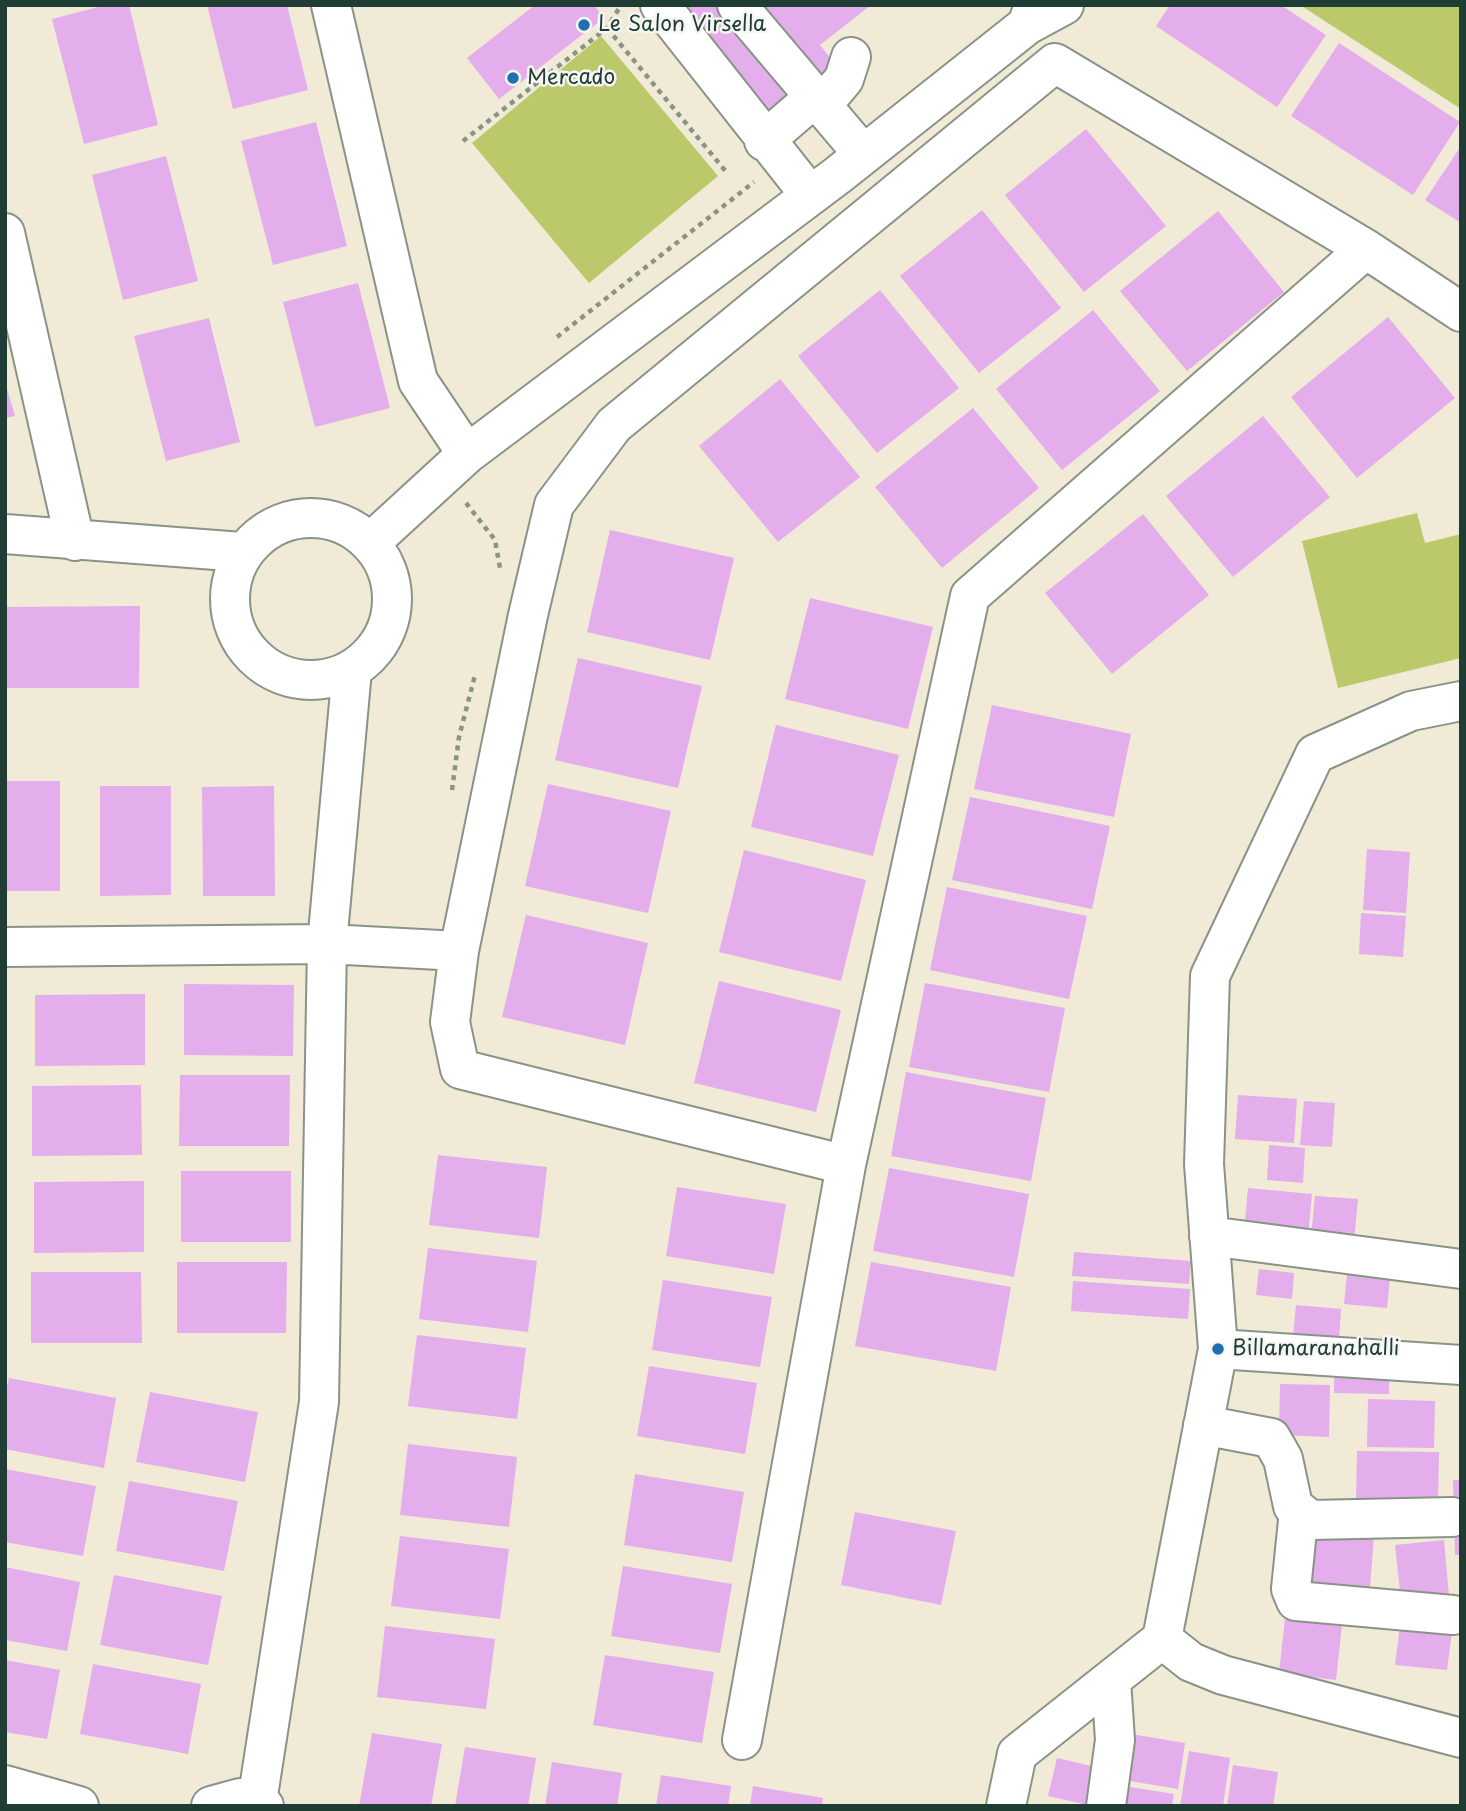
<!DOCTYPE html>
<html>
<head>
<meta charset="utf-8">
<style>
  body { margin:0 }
  #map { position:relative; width:1466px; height:1811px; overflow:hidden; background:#f0ead6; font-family:"Playpen Sans",sans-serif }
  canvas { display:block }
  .frame { position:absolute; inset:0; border:7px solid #1f3d34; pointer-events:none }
</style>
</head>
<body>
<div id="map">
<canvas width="1466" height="1811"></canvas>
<div class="frame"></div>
</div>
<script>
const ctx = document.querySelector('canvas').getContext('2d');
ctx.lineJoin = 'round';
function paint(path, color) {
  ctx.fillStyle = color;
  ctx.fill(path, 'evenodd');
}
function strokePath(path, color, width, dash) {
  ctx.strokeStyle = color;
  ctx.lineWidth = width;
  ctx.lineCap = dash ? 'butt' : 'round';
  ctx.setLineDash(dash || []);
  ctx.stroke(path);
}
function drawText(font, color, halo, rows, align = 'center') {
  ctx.font = font + ' "Playpen Sans",sans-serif';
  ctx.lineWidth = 5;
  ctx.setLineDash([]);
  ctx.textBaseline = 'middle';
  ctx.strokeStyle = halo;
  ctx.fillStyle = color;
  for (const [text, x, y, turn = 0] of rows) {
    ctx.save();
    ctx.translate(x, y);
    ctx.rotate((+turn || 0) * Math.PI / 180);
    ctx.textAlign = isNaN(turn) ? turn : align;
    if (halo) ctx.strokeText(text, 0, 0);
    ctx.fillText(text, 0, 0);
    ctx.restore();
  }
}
const green = new Path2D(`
  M 1300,5 L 1461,5 L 1461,109 Z
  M 601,36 L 718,176 L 589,283 L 472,143 Z
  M 1417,513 L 1425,543 L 1461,534 L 1461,658 L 1338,688 L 1302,541 Z`);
const building = new Path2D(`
  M 106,5 L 129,5 L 158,125 L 84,144 L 52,19 Z
  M 207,5 L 287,5 L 308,90 L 233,109 Z
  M 535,5 L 594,5 L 604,18 L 499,99 L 467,58 Z
  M 681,5 L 871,5 L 820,45 L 836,65 L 768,117 Z
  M 1170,5 L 1281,5 L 1326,35 L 1277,107 L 1156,26 Z
  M 1339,43 L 1460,122 L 1413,195 L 1291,116 Z
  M 316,122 L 347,246 L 273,265 L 241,141 Z
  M 1086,129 L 1166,226 L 1084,292 L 1005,195 Z
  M 1461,146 L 1461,223 L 1425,200 Z
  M 166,156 L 198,281 L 123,300 L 92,175 Z
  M 982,210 L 1061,308 L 979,373 L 900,276 Z
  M 1218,211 L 1284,292 L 1187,371 L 1120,291 Z
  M 358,283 L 390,408 L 315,427 L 283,302 Z
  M 880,290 L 959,388 L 877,453 L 798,356 Z
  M 1093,310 L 1160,391 L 1062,470 L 996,389 Z
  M 1388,317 L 1455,398 L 1357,478 L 1291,397 Z
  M 209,318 L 240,442 L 166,461 L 134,336 Z
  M 780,379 L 860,477 L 778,542 L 699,446 Z
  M 5,382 L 15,416 L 5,418 Z
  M 973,408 L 1039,488 L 942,568 L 875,487 Z
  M 1263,416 L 1330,497 L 1233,577 L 1166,496 Z
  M 1143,514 L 1209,595 L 1112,674 L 1045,593 Z
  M 610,530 L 734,558 L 710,660 L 587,632 Z
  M 810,598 L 933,627 L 908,729 L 785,699 Z
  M 140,606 L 139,688 L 5,688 L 5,607 Z
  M 578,658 L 702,686 L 678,788 L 555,760 Z
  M 992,705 L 1131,734 L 1114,817 L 974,789 Z
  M 776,725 L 899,755 L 873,856 L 751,827 Z
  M 5,781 L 60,781 L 60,891 L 5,891 Z
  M 548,784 L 671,811 L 648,913 L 525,886 Z
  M 100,786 L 171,786 L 171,895 L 100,896 Z
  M 274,786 L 275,896 L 203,896 L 202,787 Z
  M 970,797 L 1110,826 L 1092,909 L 952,880 Z
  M 1367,849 L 1410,852 L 1406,913 L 1363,910 Z
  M 744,850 L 866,880 L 841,981 L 719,952 Z
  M 947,887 L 1087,916 L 1069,999 L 930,970 Z
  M 1361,913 L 1406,916 L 1403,957 L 1359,954 Z
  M 526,915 L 648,943 L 625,1045 L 502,1017 Z
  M 719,981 L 841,1010 L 816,1112 L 694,1083 Z
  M 925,983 L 1065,1008 L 1049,1092 L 909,1067 Z
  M 184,984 L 294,985 L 293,1056 L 184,1055 Z
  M 145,994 L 145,1065 L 35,1066 L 35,995 Z
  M 906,1072 L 1046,1098 L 1031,1181 L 891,1156 Z
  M 180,1075 L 290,1075 L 289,1146 L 179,1146 Z
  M 141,1085 L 142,1155 L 32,1156 L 32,1086 Z
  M 1238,1095 L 1297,1099 L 1294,1143 L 1235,1139 Z
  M 1304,1101 L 1335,1103 L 1332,1147 L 1300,1145 Z
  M 1269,1145 L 1305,1148 L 1303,1183 L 1267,1180 Z
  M 438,1155 L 547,1167 L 539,1238 L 429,1225 Z
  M 889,1168 L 1029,1194 L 1014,1277 L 873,1251 Z
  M 181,1171 L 291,1171 L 291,1242 L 181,1242 Z
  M 144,1181 L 144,1252 L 34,1253 L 34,1182 Z
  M 677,1187 L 786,1204 L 774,1274 L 666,1256 Z
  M 1248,1188 L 1312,1194 L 1308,1237 L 1244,1232 Z
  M 1315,1196 L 1358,1199 L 1354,1241 L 1311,1237 Z
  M 428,1248 L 537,1261 L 528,1332 L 419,1319 Z
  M 1074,1252 L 1191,1261 L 1189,1284 L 1072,1276 Z
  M 177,1262 L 287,1262 L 286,1333 L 177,1333 Z
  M 871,1262 L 1011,1287 L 996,1371 L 855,1346 Z
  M 1259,1269 L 1294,1273 L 1292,1299 L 1256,1295 Z
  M 31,1272 L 141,1272 L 142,1343 L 31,1343 Z
  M 1347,1274 L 1390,1277 L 1387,1308 L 1344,1304 Z
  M 663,1280 L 772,1297 L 760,1367 L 652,1350 Z
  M 1073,1281 L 1190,1289 L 1188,1319 L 1071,1311 Z
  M 1296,1305 L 1341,1309 L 1339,1340 L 1293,1337 Z
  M 417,1335 L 526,1348 L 517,1419 L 408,1406 Z
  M 649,1366 L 757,1383 L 745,1454 L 637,1436 Z
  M 1334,1368 L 1389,1369 L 1389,1394 L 1334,1393 Z
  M 9,1378 L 116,1398 L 104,1468 L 5,1449 L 5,1395 Z
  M 1280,1384 L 1330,1385 L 1329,1437 L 1279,1435 Z
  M 150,1392 L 258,1412 L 245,1482 L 136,1462 Z
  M 1368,1399 L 1435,1401 L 1434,1448 L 1367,1447 Z
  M 408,1444 L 517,1457 L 509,1527 L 400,1515 Z
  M 1357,1451 L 1439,1452 L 1438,1505 L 1356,1503 Z
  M 5,1469 L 96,1486 L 83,1556 L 5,1542 Z
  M 635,1474 L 744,1492 L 732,1562 L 624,1545 Z
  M 1453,1480 L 1461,1480 L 1461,1555 L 1455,1555 Z
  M 129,1481 L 238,1501 L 224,1571 L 116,1551 Z
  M 855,1512 L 956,1531 L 941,1605 L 841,1585 Z
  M 1316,1530 L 1374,1535 L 1369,1600 L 1310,1595 Z
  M 400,1536 L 509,1549 L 500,1619 L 391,1606 Z
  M 1444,1540 L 1449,1596 L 1401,1600 L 1395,1545 Z
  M 623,1566 L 732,1584 L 720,1653 L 611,1636 Z
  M 5,1567 L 80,1582 L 67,1651 L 5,1640 Z
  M 114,1575 L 222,1596 L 208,1665 L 100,1645 Z
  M 1286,1609 L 1343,1615 L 1336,1680 L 1279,1673 Z
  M 1401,1618 L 1453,1624 L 1447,1670 L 1395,1665 Z
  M 385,1626 L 495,1639 L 486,1709 L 377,1697 Z
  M 605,1655 L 714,1672 L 702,1743 L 593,1725 Z
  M 5,1660 L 60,1670 L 47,1739 L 5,1732 Z
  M 93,1664 L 201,1684 L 188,1754 L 80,1734 Z
  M 372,1733 L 442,1744 L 431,1806 L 359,1806 Z
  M 1125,1733 L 1185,1743 L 1178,1789 L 1118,1779 Z
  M 465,1747 L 536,1758 L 528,1806 L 455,1806 Z
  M 1189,1751 L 1230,1758 L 1223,1806 L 1180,1806 Z
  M 1057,1758 L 1104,1769 L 1092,1806 L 1048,1796 Z
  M 552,1762 L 622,1773 L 617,1806 L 545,1806 Z
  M 1233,1765 L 1278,1772 L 1273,1806 L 1227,1806 Z
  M 661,1775 L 731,1786 L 728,1806 L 656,1806 Z
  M 1118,1785 L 1174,1794 L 1172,1806 L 1115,1806 Z
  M 753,1786 L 823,1798 L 822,1806 L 750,1806 Z`);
const path = new Path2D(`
  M 607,28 L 728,174
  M 463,141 L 607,28 L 621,5
  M 557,337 L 754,182
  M 466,503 L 495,540 L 500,568
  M 452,790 L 459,737 L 475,675`);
const minor = new Path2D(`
  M 331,5 L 418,381 L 467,454
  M 660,5 L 810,195
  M 737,5 L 863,154
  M 1034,5 L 1027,25 L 1064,5
  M 822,105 L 844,79 L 851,57
  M 764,141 L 815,97
  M 5,233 L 75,541
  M 1366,249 L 970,596 L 846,1165 L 460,1069 L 450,1022 L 459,951 L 528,615 L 554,505 L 614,425 L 1055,63 L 1366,249 L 1461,312
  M230 599a81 81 0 1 1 162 0a81 81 0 1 1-162 0Z
  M 5,534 L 242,552
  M 371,542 L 467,454 L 838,175 L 1027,25
  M 5,947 L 327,944 L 459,951
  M 1209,1236 L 1461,1269
  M 1218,1349 L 1461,1365
  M 1203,1425 L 1271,1438 L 1283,1459 L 1293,1506 L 1310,1520 L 1452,1517
  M 1299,1511 L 1291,1589 L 1296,1601 L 1453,1615
  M 1162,1639 L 1191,1662 L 1223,1675 L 1461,1738
  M 742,1740 L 846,1165
  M 5,1785 L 79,1806
  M 257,1802 L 319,1402 L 327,944 L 352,670
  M 211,1806 L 240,1798 L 264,1806
  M 1006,1806 L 1017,1754 L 1162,1639 L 1218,1349 L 1204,1164 L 1210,976 L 1315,754 L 1411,711 L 1461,701
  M 1106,1806 L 1115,1740 L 1111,1680`);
const markers = [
  [584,25,7,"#1f6fb2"],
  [513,78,7,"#1f6fb2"],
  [1218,1349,7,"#1f6fb2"]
];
const poiNames = [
  ["Le Salon Virsella",598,25],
  ["Mercado",527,78],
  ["Billamaranahalli",1232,1349]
];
paint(green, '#bbc96b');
paint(building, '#e4adec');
strokePath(minor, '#889485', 42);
strokePath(path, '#889485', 4.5, [5, 5]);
strokePath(minor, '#fff', 38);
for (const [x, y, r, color] of markers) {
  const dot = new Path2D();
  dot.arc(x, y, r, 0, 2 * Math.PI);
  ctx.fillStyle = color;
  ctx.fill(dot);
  strokePath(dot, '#f6f6f2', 2.5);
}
drawText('21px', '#1f3d34', '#f6f6f2', poiNames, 'left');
</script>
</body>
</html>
